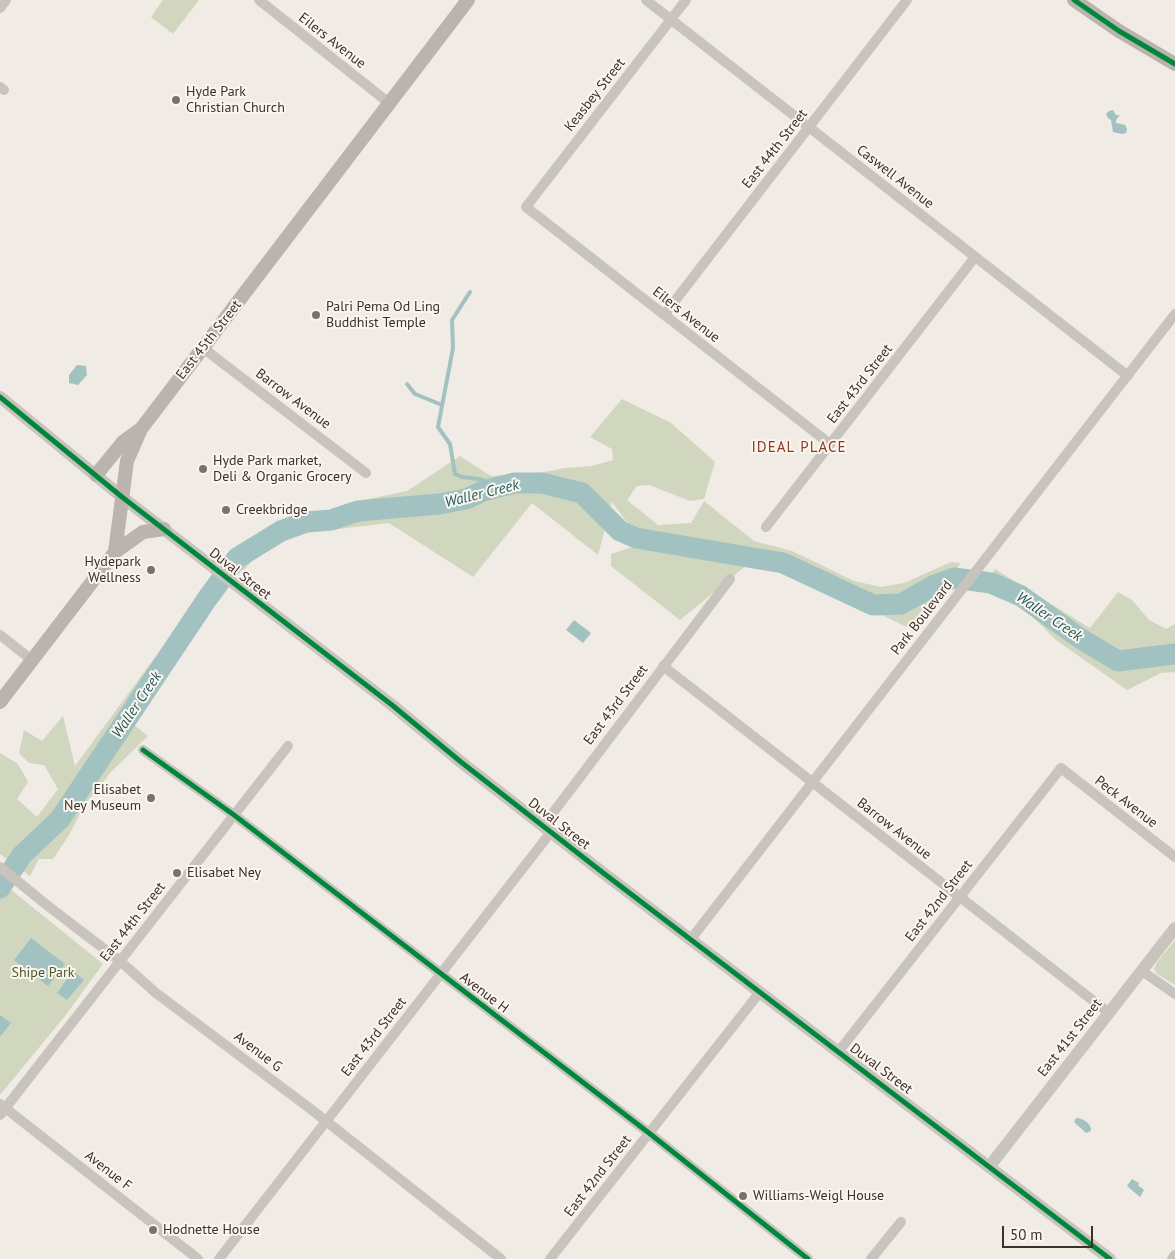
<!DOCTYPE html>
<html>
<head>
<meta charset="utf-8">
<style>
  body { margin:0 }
  #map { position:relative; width:1175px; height:1259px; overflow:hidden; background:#f0ebe5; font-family:"PT Sans",sans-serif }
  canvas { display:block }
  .scale { position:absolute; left:1002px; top:1226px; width:91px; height:22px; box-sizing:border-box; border:2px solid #3b302b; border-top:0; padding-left:6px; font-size:15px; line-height:18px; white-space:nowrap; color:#3b302b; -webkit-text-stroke:4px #fbf5ee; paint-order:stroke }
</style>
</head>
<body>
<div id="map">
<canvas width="1175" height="1259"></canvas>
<div class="scale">50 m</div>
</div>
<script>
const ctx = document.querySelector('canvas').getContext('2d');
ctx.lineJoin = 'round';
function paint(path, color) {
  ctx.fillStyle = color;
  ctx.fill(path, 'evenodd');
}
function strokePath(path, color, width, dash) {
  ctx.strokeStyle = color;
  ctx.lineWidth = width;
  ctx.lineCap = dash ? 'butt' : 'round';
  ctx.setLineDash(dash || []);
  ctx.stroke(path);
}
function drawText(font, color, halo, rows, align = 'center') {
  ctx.font = font + ' "PT Sans",sans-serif';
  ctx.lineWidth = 4;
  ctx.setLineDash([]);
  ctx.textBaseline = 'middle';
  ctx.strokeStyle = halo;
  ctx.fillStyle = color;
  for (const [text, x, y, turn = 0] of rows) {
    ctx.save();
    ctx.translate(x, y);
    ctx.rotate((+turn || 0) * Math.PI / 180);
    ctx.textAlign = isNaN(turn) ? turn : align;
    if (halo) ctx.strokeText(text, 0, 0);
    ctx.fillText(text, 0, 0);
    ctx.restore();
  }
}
const green = new Path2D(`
  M 163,0 L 199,0 L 173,34 L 151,17 Z
  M 622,399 L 671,423 L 715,462 L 704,499 L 690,501 L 649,485 L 637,486 L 627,500 L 658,525 L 691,523 L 704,501 L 754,541 L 792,551 L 854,581 L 881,587 L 904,583 L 951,562 L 961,563 L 909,628 L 791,572 L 748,564 L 680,620 L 611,566 L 611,554 L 633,547 L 643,535 L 629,525 L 612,502 L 598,555 L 532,503 L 473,577 L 389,523 L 279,536 L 258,554 L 243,571 L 225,557 L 292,520 L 330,511 L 359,501 L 407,491 L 460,456 L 491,476 L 533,474 L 565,468 L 592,466 L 613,460 L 612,449 L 590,437 Z
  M 995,569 L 1090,628 L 1118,592 L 1132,600 L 1149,620 L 1166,629 L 1175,624 L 1175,672 L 1161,673 L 1127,690 L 1056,640 L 1019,603 L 982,589 Z
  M 207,582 L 222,595 L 133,724 L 148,736 L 111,772 L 84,806 L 69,835 L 53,859 L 39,859 L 30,876 L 0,854 L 0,753 L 18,764 L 28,782 L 17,799 L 37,817 L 58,789 L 44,765 L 29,763 L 19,753 L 24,730 L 42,741 L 63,716 L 75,766 L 189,611 Z
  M 0,881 L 103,964 L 65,1016 L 0,1095 Z
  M 1175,940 L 1175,985 L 1157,974 L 1154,969 L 1157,962 Z`);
const water = new Path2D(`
  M 1113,110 L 1116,115 L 1120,115 L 1116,120 L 1116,123 L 1125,125 L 1127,129 L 1126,133 L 1122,134 L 1113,132 L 1111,120 L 1108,118 L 1106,114 L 1109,111 Z
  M 77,365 L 86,366 L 87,375 L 78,385 L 69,383 L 69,375 Z
  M 574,620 L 591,633 L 583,643 L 566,630 Z
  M 31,938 L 65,964 L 48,986 L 14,960 Z
  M 73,971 L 84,980 L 67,1000 L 57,993 Z
  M 0,1015 L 11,1023 L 0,1037 Z
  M 1076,1118 C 1083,1118 1092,1124 1091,1131 L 1086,1133 L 1074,1122 Z
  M 1132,1179 L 1139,1183 L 1138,1185 L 1144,1190 L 1140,1197 L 1127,1186 Z`);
const stream = new Path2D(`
  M 470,292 L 452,320 L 453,348 L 438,427 L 450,444 L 455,474 L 462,477 L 479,479 L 501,487
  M 407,384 L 415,394 L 442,405`);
const river = new Path2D(`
  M 0,888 L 22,855 L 60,819 L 207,599 L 237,558 L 281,531 L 306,522 L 331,520 L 358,511 L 439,504 L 466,499 L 483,491 L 515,483 L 542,483 L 582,493 L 620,531 L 636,538 L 783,563 L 873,605 L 901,604 L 935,585 L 954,578 L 991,583 L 1021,596 L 1081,639 L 1118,661 L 1175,654`);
const minor = new Path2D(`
  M 259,0 L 389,103
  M 646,0 L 1128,376
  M 686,0 L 526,207 L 830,444
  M 0,8 L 6,0
  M 0,87 L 4,90
  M 664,315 L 907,0
  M 203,348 L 366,473
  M 766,527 L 975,257
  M 0,635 L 33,661
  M 663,666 L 1109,1013
  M 143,750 L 234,815 L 649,1133 L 808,1259
  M 543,826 L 730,579
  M 0,867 L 48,906 L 120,961 L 156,993 L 312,1110 L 501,1259
  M 691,939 L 1175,314
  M 1142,971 L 1175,994
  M 839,1051 L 1061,768 L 1175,857
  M 0,1104 L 198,1259
  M 0,1115 L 288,746
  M 219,1259 L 551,832
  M 550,1259 L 760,992
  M 871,1259 L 901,1222
  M 1172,1259 L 1175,1255`);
const tertiary = new Path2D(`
  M 0,397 L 122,497 L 392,705 L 461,762 L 602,872 L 1110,1259
  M 989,1167 L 1175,928`);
const secondary = new Path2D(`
  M 1074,0 L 1119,31 L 1175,64
  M 96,475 L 123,442 L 138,431
  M 115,552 L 143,532 L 164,529
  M 0,702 L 115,552 L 127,461 L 141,429 L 468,0`);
const cycleway = new Path2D(`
  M 1074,0 L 1119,31 L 1175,64
  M 0,397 L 122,497 L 392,705 L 461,762 L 602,872 L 1110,1259
  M 143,750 L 234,815 L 649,1133 L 808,1259`);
const markers = [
  [176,100,5,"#7a716c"],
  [316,315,5,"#7a716c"],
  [203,469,5,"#7a716c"],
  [226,510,5,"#7a716c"],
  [151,570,5,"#7a716c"],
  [151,798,5,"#7a716c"],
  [177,873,5,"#7a716c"],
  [743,1196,5,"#7a716c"],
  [153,1230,5,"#7a716c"]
];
const streetNames = [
  ["Eilers Avenue",332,41,38],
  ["Keasbey Street",595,95,-52],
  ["East 44th Street",775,149,-52],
  ["Caswell Avenue",895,177,38],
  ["Eilers Avenue",686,315,38],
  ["East 45th Street",209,340,-52],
  ["East 43rd Street",860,384,-52],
  ["Barrow Avenue",293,399,37],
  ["Duval Street",240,574,38],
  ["Park Boulevard",922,618,-52],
  ["East 43rd Street",616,705,-53],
  ["Peck Avenue",1126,802,38],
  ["Duval Street",559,824,38],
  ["Barrow Avenue",894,829,38],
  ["East 42nd Street",939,901,-52],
  ["East 44th Street",133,922,-52],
  ["Avenue H",484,993,37],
  ["East 43rd Street",374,1037,-52],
  ["East 41st Street",1070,1038,-52],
  ["Avenue G",258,1052,37],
  ["Duval Street",881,1069,37],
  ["Avenue F",108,1171,38],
  ["East 42nd Street",598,1176,-52]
];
const poiNames = [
  ["Hyde Park",186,92],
  ["Christian Church",186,108],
  ["Palri Pema Od Ling",326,307],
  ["Buddhist Temple",326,323],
  ["Hyde Park market,",213,461],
  ["Deli & Organic Grocery",213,477],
  ["Creekbridge",236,510],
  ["Hydepark",141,562,"right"],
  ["Wellness",141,578,"right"],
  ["Elisabet",141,790,"right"],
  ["Ney Museum",141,806,"right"],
  ["Elisabet Ney",187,873],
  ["Williams-Weigl House",753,1196],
  ["Hodnette House",163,1230]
];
const parkNames = [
  ["Shipe Park",43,973]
];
const neighbourhoodNames = [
  ["IDEAL PLACE",799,448]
];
const waterNames = [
  ["Waller Creek",482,494,-14],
  ["Waller Creek",1049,617,34],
  ["Waller Creek",137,705,-56]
];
paint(green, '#d1d6bf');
paint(water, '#a1c2c1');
strokePath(stream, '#a1c2c1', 4);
strokePath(river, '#a1c2c1', 21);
strokePath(minor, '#c9c3be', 10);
strokePath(tertiary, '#c9c3be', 12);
strokePath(secondary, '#bab3ae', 14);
strokePath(cycleway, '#00873e', 5);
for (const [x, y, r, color] of markers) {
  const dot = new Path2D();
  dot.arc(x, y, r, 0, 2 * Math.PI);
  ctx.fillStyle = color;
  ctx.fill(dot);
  strokePath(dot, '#fbf5ee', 2);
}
drawText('14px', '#3b302b', '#fbf5ee', streetNames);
drawText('14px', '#3b302b', '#fbf5ee', poiNames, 'left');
drawText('14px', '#4a5a2e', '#fbf5ee', parkNames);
ctx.letterSpacing = '1px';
drawText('15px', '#8c3b22', '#fbf5ee', neighbourhoodNames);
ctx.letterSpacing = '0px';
drawText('italic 15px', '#1f5a5e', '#fbf5ee', waterNames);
</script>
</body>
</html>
